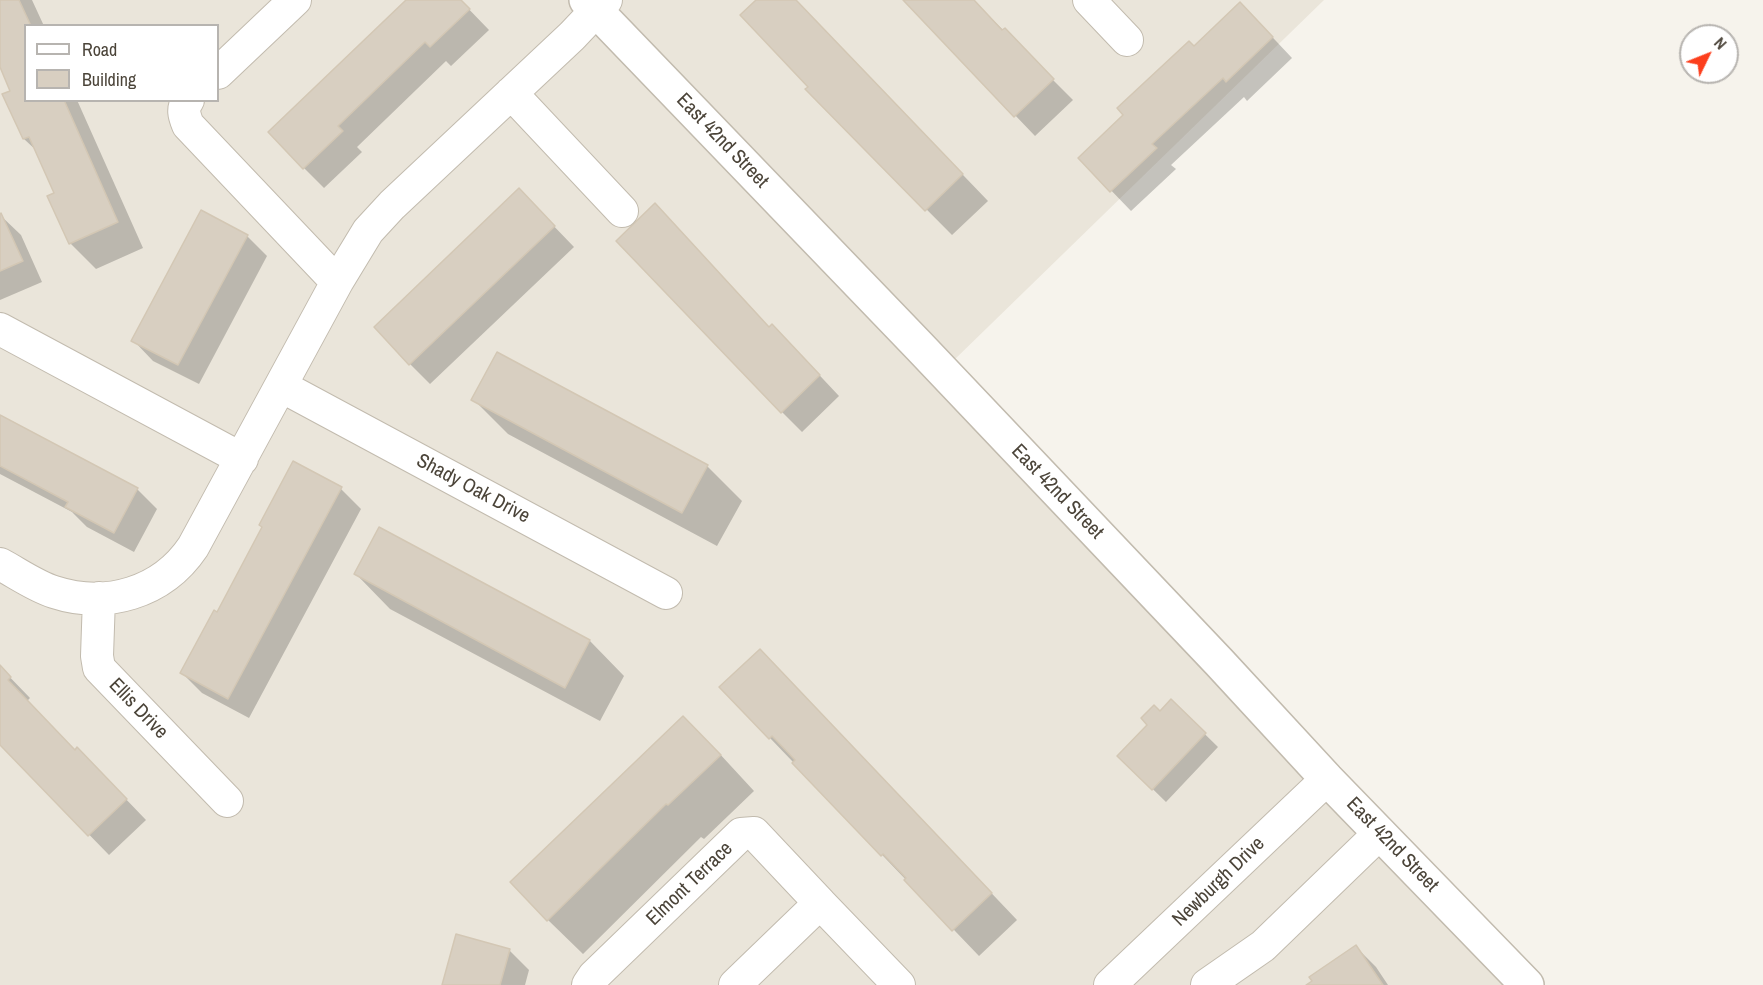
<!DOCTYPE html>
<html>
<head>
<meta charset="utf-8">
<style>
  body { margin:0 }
  #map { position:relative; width:1763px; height:985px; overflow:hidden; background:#f6f3ec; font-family:"Archivo Narrow",sans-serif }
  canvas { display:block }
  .legend { position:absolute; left:24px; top:24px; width:195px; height:78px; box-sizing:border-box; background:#fff; border:2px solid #b7b4b0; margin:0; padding:8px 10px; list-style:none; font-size:18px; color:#4b4439 }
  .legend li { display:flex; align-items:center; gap:12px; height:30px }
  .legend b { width:30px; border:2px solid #b7b4b0 }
  .north { position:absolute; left:1679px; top:24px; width:60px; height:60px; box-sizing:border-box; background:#fff; border:2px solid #b7b4b0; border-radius:50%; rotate:47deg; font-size:16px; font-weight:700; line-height:24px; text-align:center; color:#4b4439 }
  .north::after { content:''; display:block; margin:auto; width:21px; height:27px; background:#fc3f1d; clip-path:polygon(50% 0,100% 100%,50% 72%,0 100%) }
</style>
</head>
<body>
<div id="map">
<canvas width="1763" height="985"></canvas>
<ul class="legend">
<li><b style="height:8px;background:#fff"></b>Road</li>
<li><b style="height:16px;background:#d8cfc1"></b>Building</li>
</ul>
<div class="north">N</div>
</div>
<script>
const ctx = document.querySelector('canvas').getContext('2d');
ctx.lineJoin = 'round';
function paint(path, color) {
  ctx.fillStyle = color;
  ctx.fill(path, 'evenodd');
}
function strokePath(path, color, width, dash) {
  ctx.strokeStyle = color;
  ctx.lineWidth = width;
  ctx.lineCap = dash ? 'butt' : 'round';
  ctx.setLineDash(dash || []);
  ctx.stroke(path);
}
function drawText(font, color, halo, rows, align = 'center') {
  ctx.font = font + ' "Archivo Narrow",sans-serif';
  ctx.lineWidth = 5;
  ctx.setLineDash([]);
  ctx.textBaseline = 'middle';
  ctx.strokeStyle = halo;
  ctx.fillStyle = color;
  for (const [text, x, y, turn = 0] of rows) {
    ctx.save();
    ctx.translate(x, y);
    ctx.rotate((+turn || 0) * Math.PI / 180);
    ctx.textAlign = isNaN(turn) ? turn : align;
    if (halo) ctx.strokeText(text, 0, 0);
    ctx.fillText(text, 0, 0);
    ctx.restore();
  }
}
const residential = new Path2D(`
  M 0,0 L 568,0 L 1507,985 L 0,985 ZM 26,26 L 218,26 L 218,100 L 26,100 Z
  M 610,0 L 1324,0 L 952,362 Z`);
const shadow = new Path2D(`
  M 0,0 L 32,0 L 44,26 L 26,26 L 26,100 L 77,100 L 143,248 L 96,269 L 70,243 L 56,194 L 38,152 L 24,139 L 12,91 L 0,64 Z
  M 408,0 L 460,0 L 489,30 L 451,66 L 446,61 L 357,147 L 362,152 L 324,188 L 304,168 Z
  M 758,0 L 795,0 L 988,201 L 952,235 L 807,89 L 810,87 Z
  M 905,0 L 973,0 L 1073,100 L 1035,136 Z
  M 1260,24 L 1292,58 L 1247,101 L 1244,97 L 1171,165 L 1176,169 L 1131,211 L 1080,158 L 1194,48 Z
  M 519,190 L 574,247 L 430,384 L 410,364 Z
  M 0,215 L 21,235 L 42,282 L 0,300 Z
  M 247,236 L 267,256 L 199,384 L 153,361 L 133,340 Z
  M 770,328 L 792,346 L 839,396 L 802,432 L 782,412 Z
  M 473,399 L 707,466 L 742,501 L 717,546 L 508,434 Z
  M 0,417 L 137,489 L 157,509 L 134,552 L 87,527 L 72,512 L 0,474 Z
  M 341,489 L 361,509 L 249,718 L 202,693 L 182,673 L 217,614 Z
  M 380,529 L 590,641 L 624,676 L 600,721 L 390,609 L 356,574 Z
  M 0,667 L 30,698 L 27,701 L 75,751 L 97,769 L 146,820 L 109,855 L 0,743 Z
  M 785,676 L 1017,920 L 979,956 L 770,738 Z
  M 1171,701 L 1218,747 L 1166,802 L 1119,756 Z
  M 718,752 L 754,791 L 704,839 L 701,837 L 583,954 L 548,920 Z
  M 1356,947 L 1376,967 L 1388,985 L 1309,985 Z
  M 509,950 L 529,970 L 525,985 L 444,985 Z`);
const building = new Path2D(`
  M 0,0 L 19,0 L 31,26 L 26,26 L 26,100 L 64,100 L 118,222 L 69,244 L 47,196 L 54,193 L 29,137 L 23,139 L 2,94 L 10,91 L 0,67 Z
  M 406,0 L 461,0 L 470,9 L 430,47 L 425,42 L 338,126 L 343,131 L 303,169 L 268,132 Z
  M 756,0 L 796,0 L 963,174 L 925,211 L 805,89 L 808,87 L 740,15 Z
  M 903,0 L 974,0 L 1002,30 L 1005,28 L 1054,79 L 1014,117 Z
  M 1240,2 L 1273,37 L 1226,82 L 1223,78 L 1152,144 L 1157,148 L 1110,192 L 1078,158 L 1123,115 L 1117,108 L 1189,41 L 1194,46 Z
  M 519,188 L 555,226 L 409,365 L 374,327 Z
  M 655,203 L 769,327 L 772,324 L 820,375 L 781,413 L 616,241 Z
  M 201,210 L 248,235 L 178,365 L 131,341 Z
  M 1,213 L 23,261 L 0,271 L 0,214 Z
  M 497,352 L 708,465 L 682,513 L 471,400 Z
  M 0,415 L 138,488 L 114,533 L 65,507 L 68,502 L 0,466 Z
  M 293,461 L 342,487 L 228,699 L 180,673 L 214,610 L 217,612 L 262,527 L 259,525 Z
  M 379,527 L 590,640 L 565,688 L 354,574 Z
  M 760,649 L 992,893 L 952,931 L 904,880 L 906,878 L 883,854 L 881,856 L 792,763 L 795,760 L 772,736 L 769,739 L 719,687 Z
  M 0,665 L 11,677 L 8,680 L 75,750 L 77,747 L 127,799 L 88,836 L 0,745 Z
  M 1171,699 L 1206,733 L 1152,790 L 1117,756 L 1147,725 L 1141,718 L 1154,705 L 1160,711 Z
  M 683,716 L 721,755 L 668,805 L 666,804 L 547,921 L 510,882 Z
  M 456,934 L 510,949 L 500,985 L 442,985 Z
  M 1356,945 L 1383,985 L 1306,985 L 1312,981 L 1309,977 Z`);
const minor = new Path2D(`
  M 1089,0 L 1127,40
  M 218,73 L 295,0
  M 511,93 L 622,211
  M 188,100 C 182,109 184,115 188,125 L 337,282
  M 0,329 L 242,459
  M 281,386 L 666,593
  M 0,564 C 17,573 35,586 54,592 C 106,609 162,593 193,547 L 337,282 L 368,231 L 392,205 L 572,36 L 606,0
  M 99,598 L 97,656 L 99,668 L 227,801
  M 820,903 L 899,985
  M 588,985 L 594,976 L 741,834 L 754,833 L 820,903 L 735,985
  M 1110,985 L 1327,779
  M 1207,985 L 1263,946 L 1380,833`);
const tertiary = new Path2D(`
  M 586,0 L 919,346 L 1219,662 L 1327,779 L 1527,985`);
const streetNames = [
  ["East 42nd Street",722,141,46],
  ["Shady Oak Drive",473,489,28],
  ["East 42nd Street",1057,492,46],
  ["Ellis Drive",138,709,46],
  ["East 42nd Street",1392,845,46],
  ["Newburgh Drive",1219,882,-44],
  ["Elmont Terrace",690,884,-44]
];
paint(residential, '#eae5da');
paint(shadow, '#0003');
paint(building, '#d8cfc1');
strokePath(building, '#d3c7b4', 1.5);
strokePath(minor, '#c2bbae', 34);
strokePath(tertiary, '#c2bbae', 36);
strokePath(minor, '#fff', 32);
strokePath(tertiary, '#fff', 33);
drawText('20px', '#4b4439', '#fff', streetNames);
</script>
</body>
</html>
